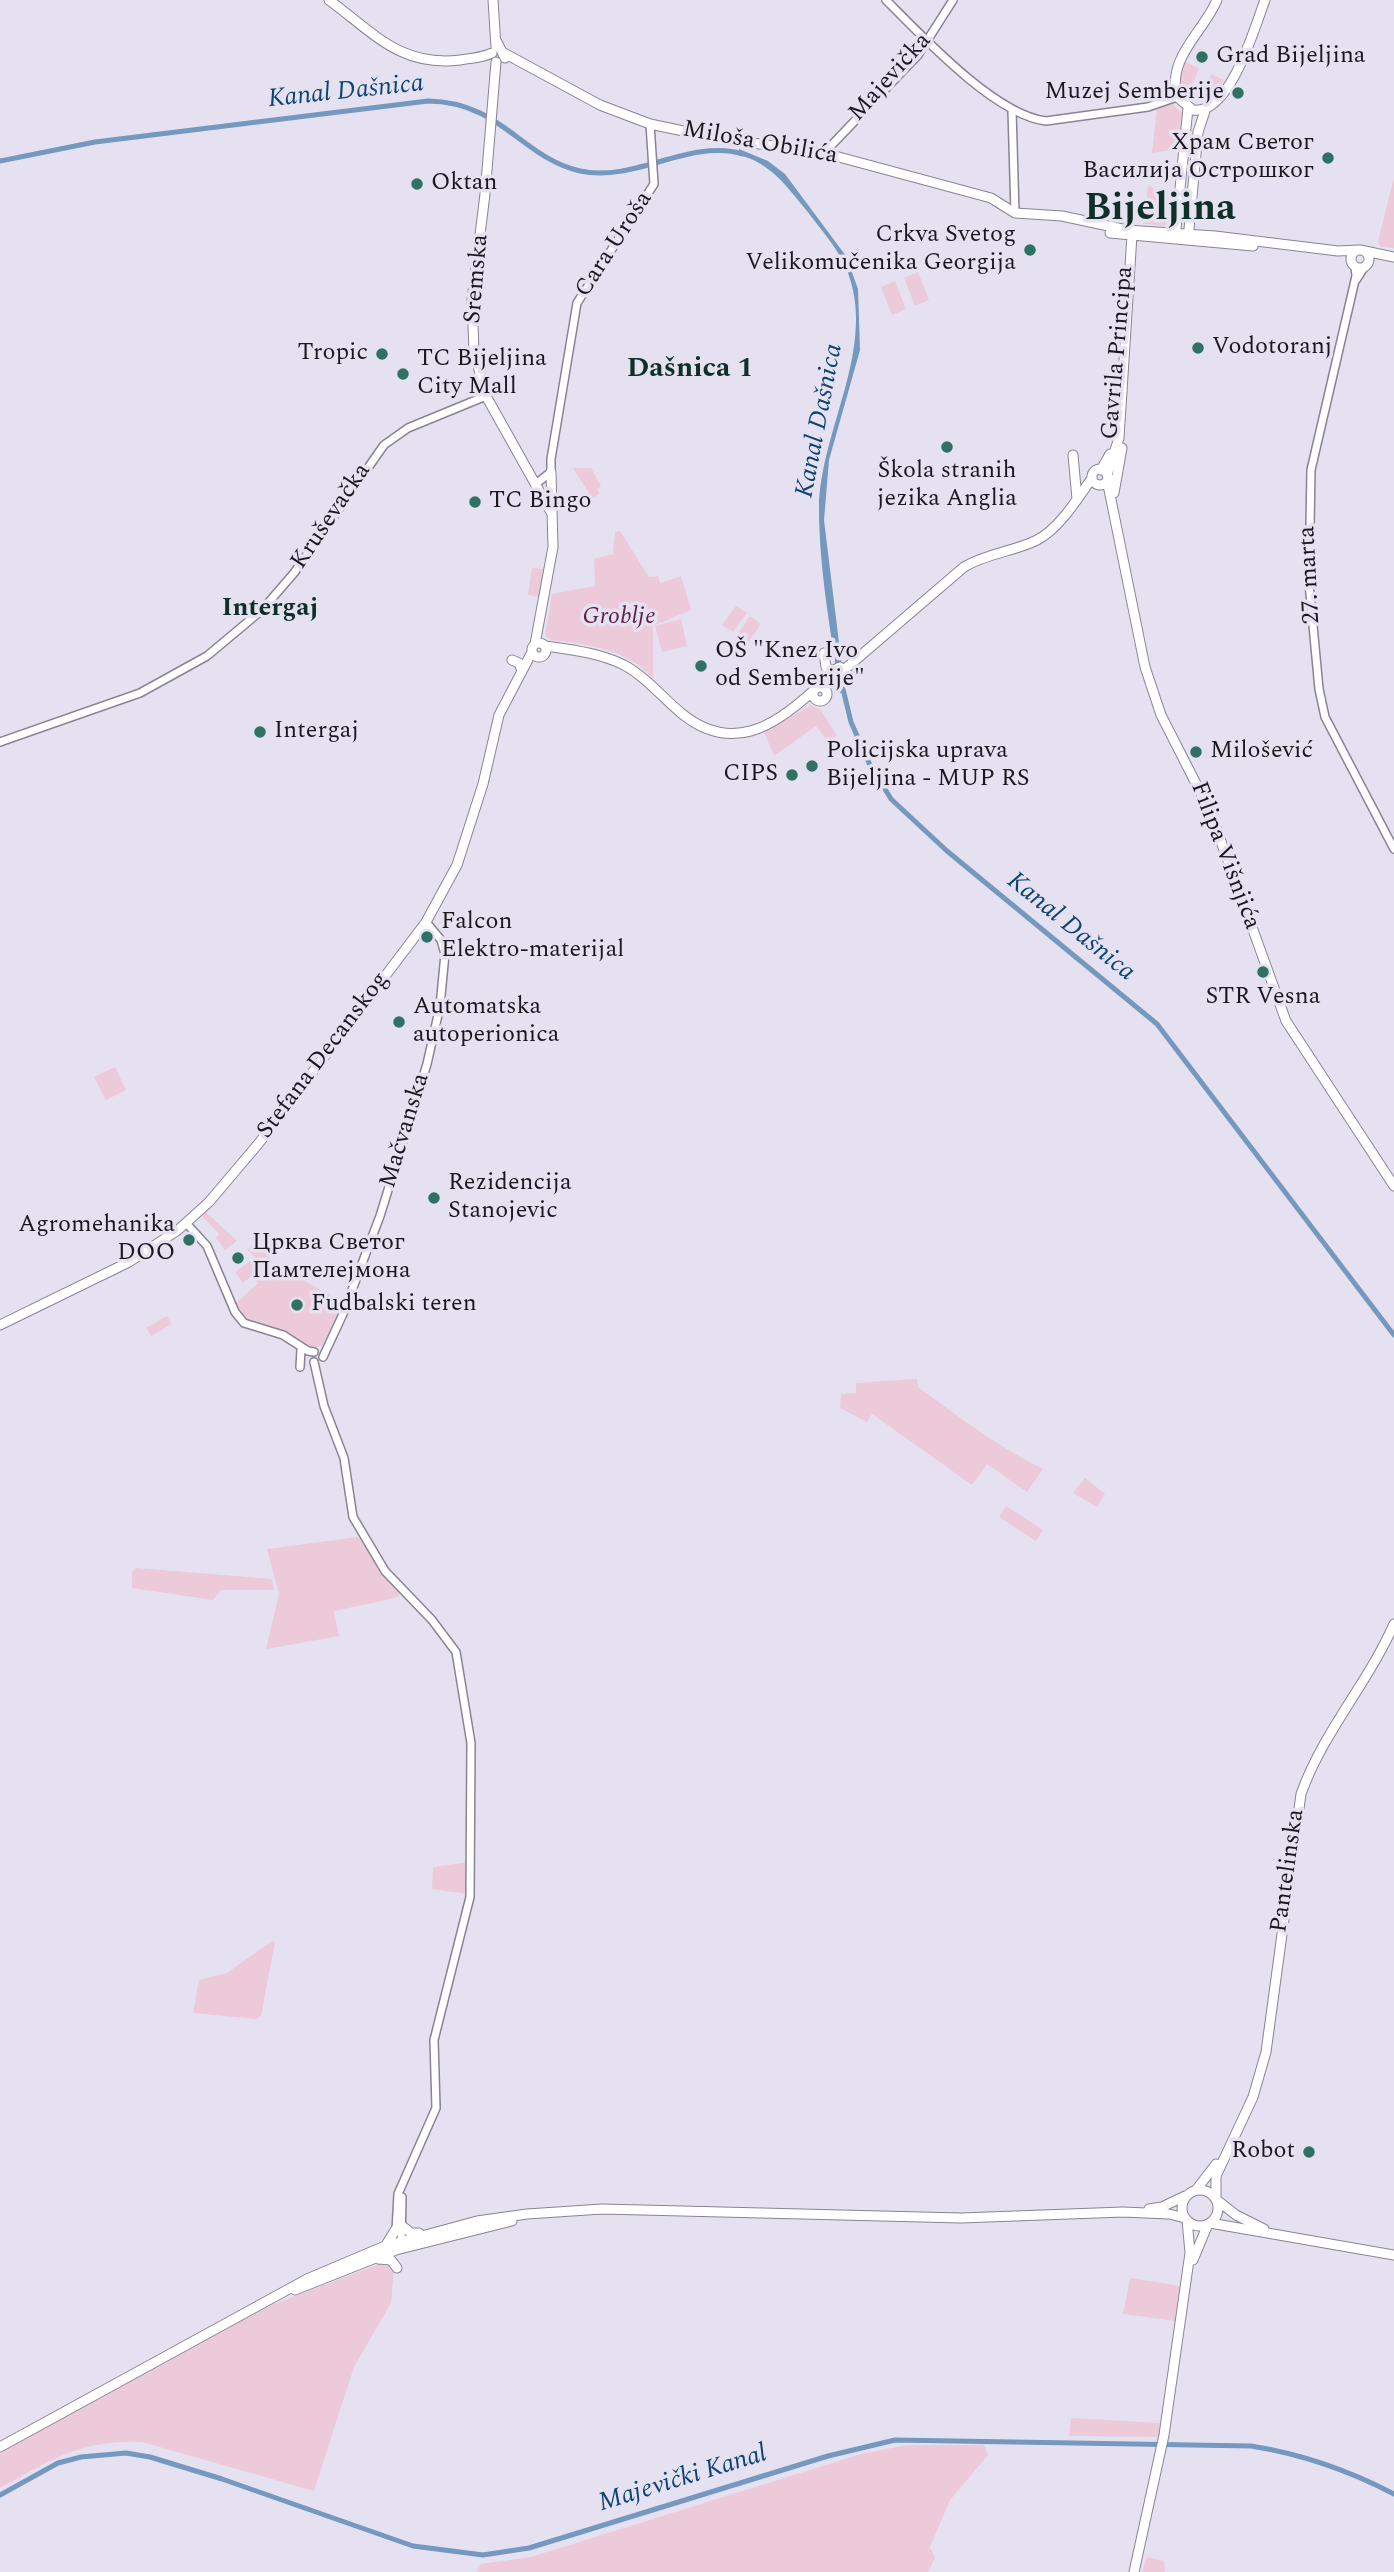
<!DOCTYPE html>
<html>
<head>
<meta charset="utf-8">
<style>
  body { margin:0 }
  canvas { display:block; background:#e5e1f1 }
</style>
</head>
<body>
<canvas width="1394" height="2572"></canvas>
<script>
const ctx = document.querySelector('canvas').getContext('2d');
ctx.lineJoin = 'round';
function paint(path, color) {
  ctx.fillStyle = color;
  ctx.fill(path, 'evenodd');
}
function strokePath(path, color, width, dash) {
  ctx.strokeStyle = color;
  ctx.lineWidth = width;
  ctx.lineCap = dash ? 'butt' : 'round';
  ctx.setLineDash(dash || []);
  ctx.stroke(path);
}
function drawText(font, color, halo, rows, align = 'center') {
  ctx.font = font + ' Spectral,serif';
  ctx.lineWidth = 7;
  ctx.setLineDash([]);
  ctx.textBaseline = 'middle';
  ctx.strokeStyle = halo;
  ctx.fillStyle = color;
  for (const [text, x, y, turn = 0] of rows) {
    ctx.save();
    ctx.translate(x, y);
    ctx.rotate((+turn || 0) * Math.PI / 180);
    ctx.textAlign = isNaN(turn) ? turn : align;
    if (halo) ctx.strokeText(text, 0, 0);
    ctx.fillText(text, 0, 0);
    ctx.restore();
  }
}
const green = new Path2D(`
  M 1185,62 L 1199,68 L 1193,84 L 1179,86 Z
  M 1211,74 L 1224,80 L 1212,101 L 1204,90 Z
  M 1172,104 L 1182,113 L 1177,149 L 1152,153 L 1157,108 Z
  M 1394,177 L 1394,248 L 1381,247 L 1378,242 Z
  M 1148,185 L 1172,199 L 1163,216 L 1168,226 L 1143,224 Z
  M 918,272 L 929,300 L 915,306 L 904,278 Z
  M 895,281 L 906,309 L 892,315 L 881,287 Z
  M 573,468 L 591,468 L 601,486 L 597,489 L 599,494 L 592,498 Z
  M 620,531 L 649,577 L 658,576 L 660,583 L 681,576 L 691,610 L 653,626 L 653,678 C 626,649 588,644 551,640 L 545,635 L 552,594 L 595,586 L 594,559 L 613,554 L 615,532 Z
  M 532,568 L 544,569 L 539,597 L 528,595 Z
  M 736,606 L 747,613 L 733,632 L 722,625 Z
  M 750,616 L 761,624 L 748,643 L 737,635 Z
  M 681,619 L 687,646 L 662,652 L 655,626 Z
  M 811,705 L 821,710 L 837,736 L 828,742 L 816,726 L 774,756 L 764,732 Z
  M 115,1067 L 126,1090 L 106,1100 L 94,1077 Z
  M 206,1212 L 237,1241 L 225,1250 L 216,1238 L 219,1234 L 202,1216 Z
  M 255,1242 L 270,1257 L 262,1264 L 247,1250 Z
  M 254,1258 L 268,1273 L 276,1265 L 344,1303 L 323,1345 L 311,1349 C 302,1344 296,1336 287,1332 C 262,1321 252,1332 236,1303 L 258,1283 L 252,1276 L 243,1283 L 235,1272 Z
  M 167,1316 L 172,1324 L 151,1336 L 146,1328 Z
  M 917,1379 L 918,1387 C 958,1416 998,1447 1043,1469 L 1027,1492 L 987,1464 L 972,1485 L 872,1414 L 867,1422 L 840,1408 L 841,1394 L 856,1393 L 856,1383 Z
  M 1085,1478 L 1105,1494 L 1097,1507 L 1073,1493 Z
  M 1006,1506 L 1043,1530 L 1036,1541 L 999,1517 Z
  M 358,1537 L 401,1593 L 396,1598 L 334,1611 L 339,1636 L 266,1649 L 279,1594 L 267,1549 Z
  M 136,1568 L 272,1579 L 274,1590 L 221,1590 L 213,1600 L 132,1588 L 132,1573 Z
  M 469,1862 L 467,1894 L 432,1889 L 433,1867 Z
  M 272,1941 L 275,1942 L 261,2016 L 256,2019 L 193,2013 L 199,1980 L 227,1973 Z
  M 382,2263 L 387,2263 L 394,2269 L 391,2303 L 354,2367 L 314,2491 L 142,2442 C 83,2439 50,2460 0,2488 L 0,2453 L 269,2306 Z
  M 1130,2278 L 1180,2286 L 1175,2321 L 1123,2314 Z
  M 1071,2418 L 1160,2423 L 1159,2437 L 1069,2436 Z
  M 907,2445 L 984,2445 L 988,2455 L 950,2500 L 930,2547 L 935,2558 L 928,2572 L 476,2572 L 481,2564 L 531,2557 L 861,2454 Z
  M 1147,2557 L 1164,2561 L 1165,2572 L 1142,2572 Z`);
const water = new Path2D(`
  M 739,149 L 768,161 L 785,174 L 846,256 L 858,289 L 860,350 L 829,460 L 824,520 L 845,692 L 840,693 C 831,633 819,569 819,508 C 820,429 879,346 846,268 C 837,247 821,230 807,211 C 787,187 771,163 739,155 Z`);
const canal = new Path2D(`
  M 0,161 L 95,142 L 428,101 C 501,102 521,157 580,171 C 635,183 689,138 743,154
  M 843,689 L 851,722 L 869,763 L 891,799 L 947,851 L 1157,1024 L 1394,1335
  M 0,2495 L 58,2463 L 81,2457 L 126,2453 L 150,2457 L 222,2479 L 413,2546 L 483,2555 L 529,2548 L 828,2456 L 895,2440 L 1251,2446 C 1302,2454 1348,2470 1394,2494`);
const minor = new Path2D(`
  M 886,0 C 922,36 995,115 1046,121 L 1148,107 L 1177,97
  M 1012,110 L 1015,213
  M 824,153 L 918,55 L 953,0
  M 1355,266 L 1356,276 L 1311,470 L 1309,583 L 1319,689 L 1325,717 L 1394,849
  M 1356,280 L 1365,266
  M 537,483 L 551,472 L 551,459 L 577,303 L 654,184 L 650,124
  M 0,742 L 140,693 L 207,656 L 262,610 L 294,573 L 384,445 L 408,428 L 486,396
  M 186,1223 L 207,1246 L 235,1312 L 244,1323 L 283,1335 L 308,1351 L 314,1352
  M 323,1357 L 343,1314 L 380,1216 L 427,1064 L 440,1006 L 445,954 L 441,940 L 426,922
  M 314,1362 L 324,1406 L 344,1458 L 353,1517 L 385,1571 L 432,1620 L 456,1652 L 471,1743 L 470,1897 L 434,2040 L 436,2108 L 398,2194 L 396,2231
  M 300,1367 L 301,1349
  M 401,2245 L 402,2197`);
const major = new Path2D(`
  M 329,0 C 374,33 400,67 460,60 C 471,58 482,58 492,53
  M 493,0 L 496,47
  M 1217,0 C 1203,33 1167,57 1177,97 L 1193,110 C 1230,115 1254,29 1265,0
  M 497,42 L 505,58
  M 504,53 L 600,105 L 650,124 L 717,138 L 824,153 L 991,198 L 1015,213 L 1062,216 L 1127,230 L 1215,236 L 1338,251 L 1357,250
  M 496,62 L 485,194 L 472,300 L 474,351 L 486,396 L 551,512
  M 1110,233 L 1253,246
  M 1175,239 L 1188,108
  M 1188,240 L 1198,132 L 1205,111
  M1351 259a9 9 0 1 1 18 0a9 9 0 1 1-18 0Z
  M 1365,251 L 1394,257
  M 1073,455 L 1077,499
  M1092 477a8 8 0 1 1 16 0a8 8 0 1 1-16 0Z
  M 1101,470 L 1110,454
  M 1107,475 L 1119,438 L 1132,235
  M 1107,480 L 1145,667 L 1161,715 L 1210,811 L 1286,1021 L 1394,1186
  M 1114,493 L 1122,448
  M532 650a7 7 0 1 1 14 0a7 7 0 1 1-14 0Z
  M 535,644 L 553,547 L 551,472
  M 546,646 C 573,650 599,653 624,665 C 646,677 662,697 681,713 C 731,754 774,727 813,691
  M 824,653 L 826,667 L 832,671 L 840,667
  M 512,660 L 519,663 L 522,671
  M813 694a7 7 0 1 1 14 0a7 7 0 1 1-14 0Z
  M 824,687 L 964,567 C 987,553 1013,552 1037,540 C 1059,529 1078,498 1092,478
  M 0,1325 L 129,1262 L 178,1230 L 209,1202 L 259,1143 L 426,922 L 457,865 L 483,784 L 499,715 L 532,652
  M1182 2208a18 18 0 1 1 36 0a18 18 0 1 1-36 0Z
  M 1196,2190 L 1216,2164
  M 1216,2198 L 1216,2176 L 1253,2097 L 1266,2052 L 1301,1794 C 1322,1734 1368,1683 1394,1624
  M 1217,2200 L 1236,2215 L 1264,2229
  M 1149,2209 L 1162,2207 L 1185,2196
  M 1210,2223 L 1394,2255
  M 401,2225 L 411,2233 L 419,2233
  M 386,2245 L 396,2229
  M 378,2259 L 391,2260 L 397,2268
  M 1193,2260 L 1208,2224
  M 295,2290 L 396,2250 L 512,2221
  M 0,2447 L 307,2279 L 385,2246 L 477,2221 L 527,2214 L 602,2209 L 961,2218 L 1123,2212 L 1169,2214 L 1185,2218
  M 1134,2572 L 1164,2435 L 1190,2253 L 1187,2220`);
const markers = [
  [1202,57,7,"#2f7264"],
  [1238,93,7,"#2f7264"],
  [1328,158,7,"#2f7264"],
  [417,184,7,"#2f7264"],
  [1030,250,7,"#2f7264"],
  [1198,348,7,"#2f7264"],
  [382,354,7,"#2f7264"],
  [403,374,7,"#2f7264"],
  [947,447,7,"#2f7264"],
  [475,502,7,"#2f7264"],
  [701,666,7,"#2f7264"],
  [260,732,7,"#2f7264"],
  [1196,752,7,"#2f7264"],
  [812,766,7,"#2f7264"],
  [792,775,7,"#2f7264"],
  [427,937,7,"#2f7264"],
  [1263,972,7,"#2f7264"],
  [399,1022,7,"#2f7264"],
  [434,1198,7,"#2f7264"],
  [189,1240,7,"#2f7264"],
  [238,1258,7,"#2f7264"],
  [297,1305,7,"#2f7264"],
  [1309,2152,7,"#2f7264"]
];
const poiNames = [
  ["Grad Bijeljina",1216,57],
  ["Muzej Semberije",1224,93,"right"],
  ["Храм Светог",1314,144,"right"],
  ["Василија Острошког",1314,172,"right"],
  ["Oktan",431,184],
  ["Crkva Svetog",1016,236,"right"],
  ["Velikomučenika Georgija",1016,264,"right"],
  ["Vodotoranj",1212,348],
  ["Tropic",368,354,"right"],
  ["TC Bijeljina",417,360],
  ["City Mall",417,388],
  ["Škola stranih",947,472,"center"],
  ["jezika Anglia",947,500,"center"],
  ["TC Bingo",489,502],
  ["OŠ \"Knez Ivo",715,652],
  ["od Semberije\"",715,680],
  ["Intergaj",274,732],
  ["Policijska uprava",826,752],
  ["Bijeljina - MUP RS",826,780],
  ["Milošević",1210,752],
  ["CIPS",778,775,"right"],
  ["Falcon",441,923],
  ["Elektro-materijal",441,951],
  ["STR Vesna",1263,998,"center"],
  ["Automatska",413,1008],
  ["autoperionica",413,1036],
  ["Rezidencija",448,1184],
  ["Stanojevic",448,1212],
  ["Agromehanika",175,1226,"right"],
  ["DOO",175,1254,"right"],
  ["Црква Светог",252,1244],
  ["Памтелејмона",252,1272],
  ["Fudbalski teren",311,1305],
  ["Robot",1295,2152,"right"]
];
const streetNames = [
  ["Majevička",891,78,-48],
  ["Miloša Obilića",760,144,10],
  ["Cara Uroša",615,245,-57],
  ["Sremska",478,279,-85],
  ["Gavrila Principa",1119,353,-85],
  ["Kruševačka",332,517,-56],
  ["27. marta",1311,575,-93],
  ["Filipa Višnjića",1224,856,69],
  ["Stefana Decanskog",324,1056,-53],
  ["Mačvanska",406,1131,-73],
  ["Pantelinska",1289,1871,-82]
];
const parkNames = [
  ["Groblje",619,618]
];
const waterNames = [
  ["Kanal Dašnica",346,93,-6],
  ["Kanal Dašnica",821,421,-79],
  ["Kanal Dašnica",1070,928,39],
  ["Majevički Kanal",683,2480,-17]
];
const neighbourhoodNames = [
  ["Intergaj",270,610]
];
const quarterNames = [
  ["Dašnica 1",690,371]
];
const townNames = [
  ["Bijeljina",1160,212]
];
paint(green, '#eccada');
paint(water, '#7498be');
strokePath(canal, '#7498be', 5);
strokePath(minor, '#888493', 10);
strokePath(major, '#888493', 11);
strokePath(minor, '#fff', 7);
strokePath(major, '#fff', 9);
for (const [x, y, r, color] of markers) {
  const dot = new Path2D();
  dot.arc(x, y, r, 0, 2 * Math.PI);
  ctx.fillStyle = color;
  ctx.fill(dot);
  strokePath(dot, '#e5e1f1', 2.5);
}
drawText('24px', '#1a181e', '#e5e1f1', poiNames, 'left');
drawText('24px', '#1a181e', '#e5e1f1', streetNames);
drawText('italic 24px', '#5e2145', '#e5e1f1', parkNames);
drawText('italic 26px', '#0c4474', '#e5e1f1', waterNames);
drawText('bold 26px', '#0f2f29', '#e5e1f1', neighbourhoodNames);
drawText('bold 28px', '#0f2f29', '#e5e1f1', quarterNames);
drawText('bold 38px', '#0f2f29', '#e5e1f1', townNames);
</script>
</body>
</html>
